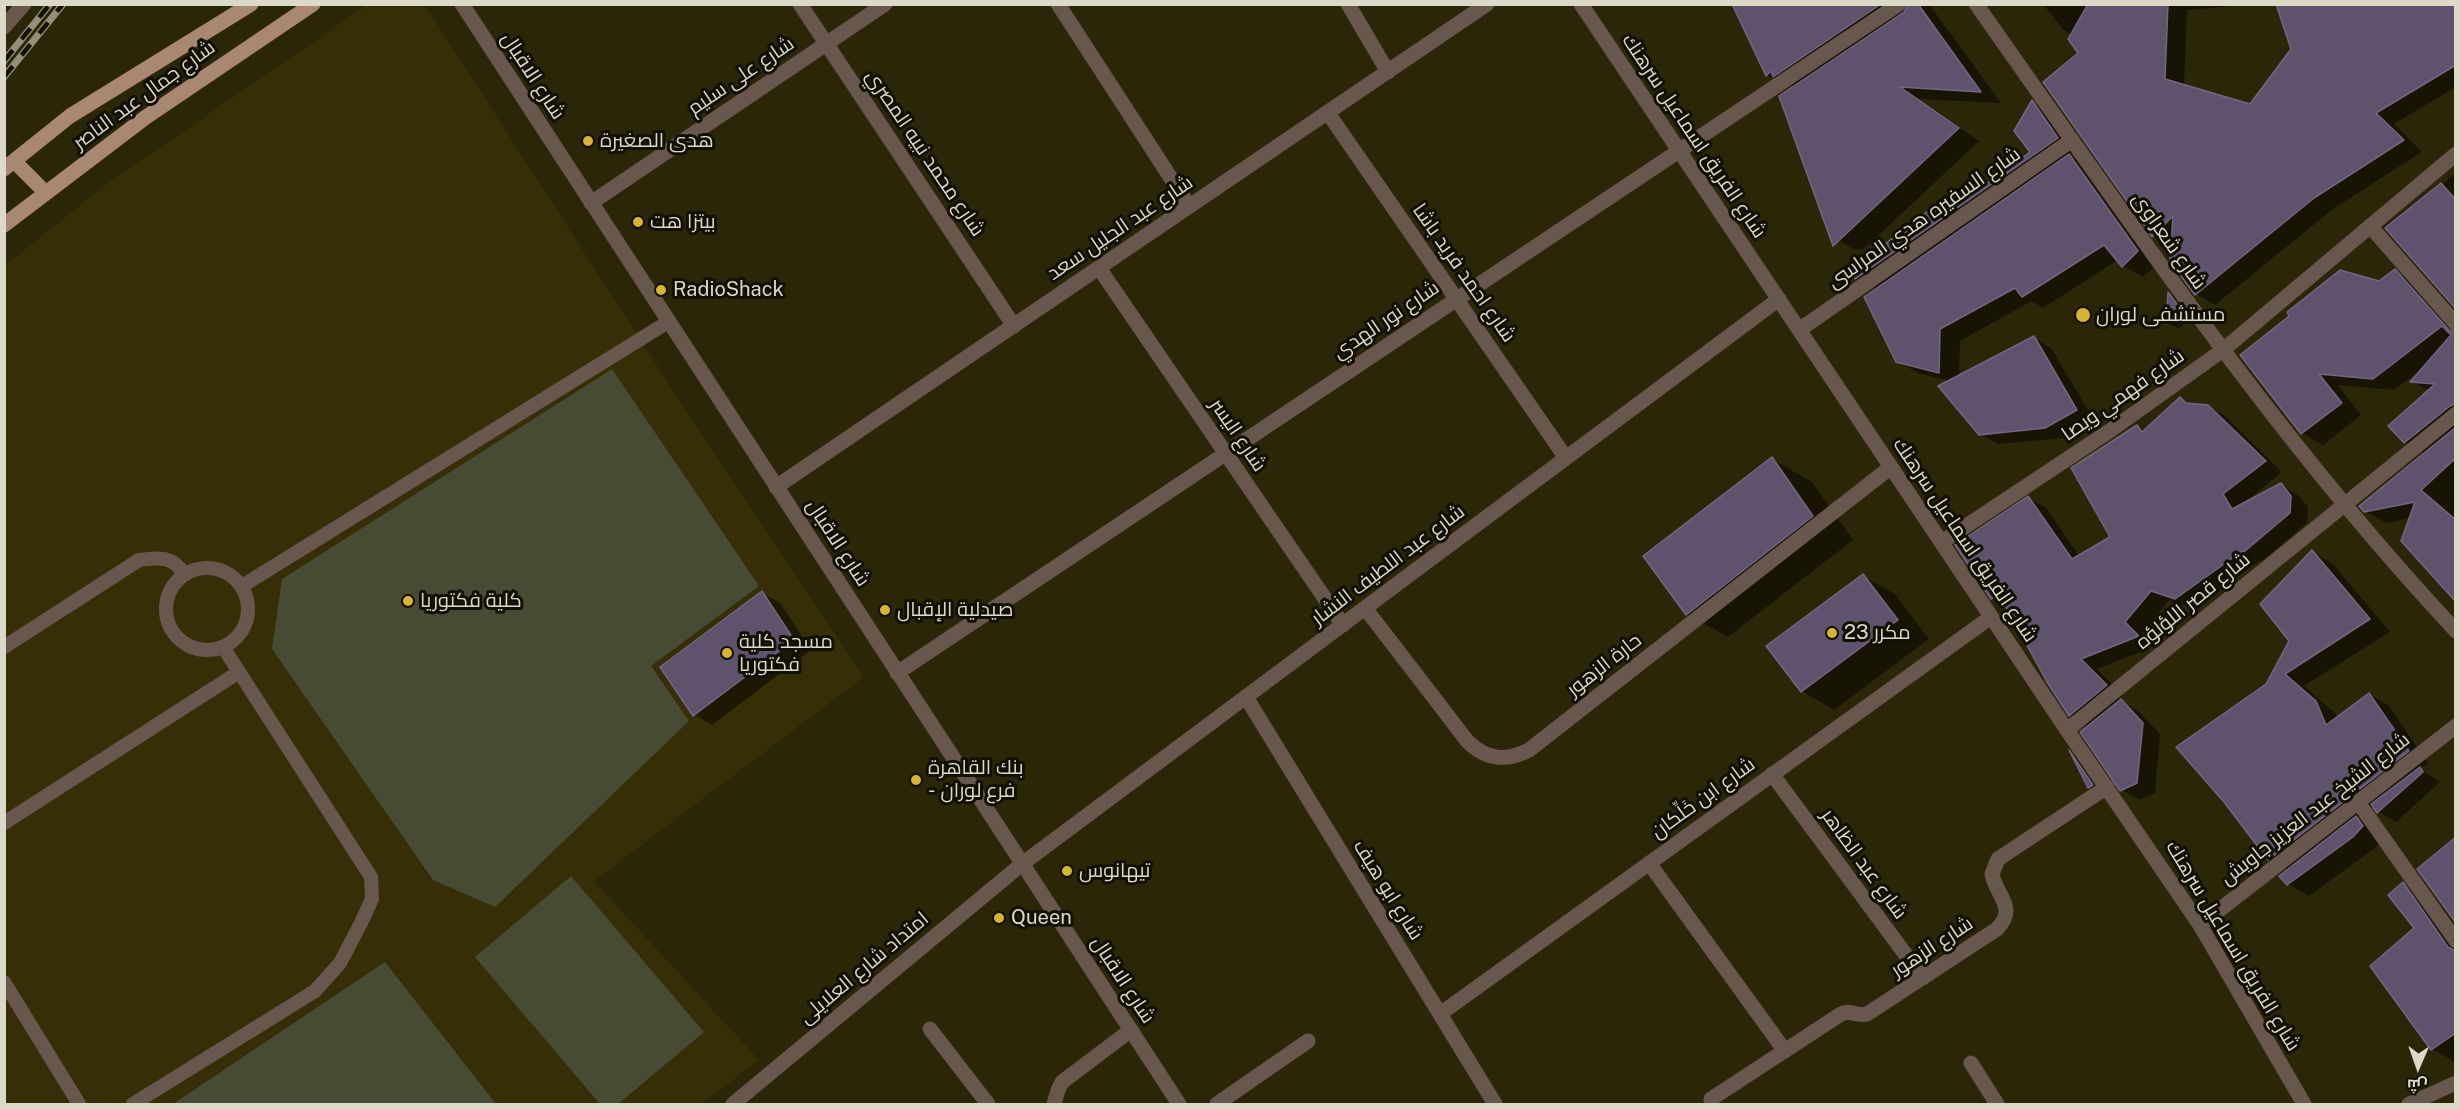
<!DOCTYPE html>
<html>
<head>
<meta charset="utf-8">
<style>
  body { margin:0 }
  #map { position:relative; width:2460px; height:1109px; overflow:hidden; background:#2c2609; font-family:"Public Sans",Cairo,sans-serif }
  canvas { display:block }
  .frame { position:absolute; inset:0; border:6px solid #dcd9c8; pointer-events:none }
  .north { position:absolute; left:2388px; top:1037px; width:60px; height:60px; -webkit-text-stroke:4px #120f04; paint-order:stroke; rotate:182deg; font-size:16px; font-weight:700; line-height:24px; text-align:center; color:#dcd9c8 }
  .north::after { content:''; display:block; margin:auto; width:21px; height:27px; background:#dcd9c8; clip-path:polygon(50% 0,100% 100%,50% 72%,0 100%) }
</style>
</head>
<body>
<div id="map">
<canvas width="2460" height="1109"></canvas>
<div class="frame"></div>
<div class="north">ش</div>
</div>
<script>
const ctx = document.querySelector('canvas').getContext('2d');
ctx.lineJoin = 'round';
function paint(path, color) {
  ctx.fillStyle = color;
  ctx.fill(path, 'evenodd');
}
function strokePath(path, color, width, dash) {
  ctx.strokeStyle = color;
  ctx.lineWidth = width;
  ctx.lineCap = dash ? 'butt' : 'round';
  ctx.setLineDash(dash || []);
  ctx.stroke(path);
}
function drawText(font, color, halo, rows, align = 'center') {
  ctx.font = font + ' "Public Sans",Cairo,sans-serif';
  ctx.lineWidth = 6;
  ctx.setLineDash([]);
  ctx.textBaseline = 'middle';
  ctx.strokeStyle = halo;
  ctx.fillStyle = color;
  for (const [text, x, y, turn = 0] of rows) {
    ctx.save();
    ctx.translate(x, y);
    ctx.rotate((+turn || 0) * Math.PI / 180);
    ctx.textAlign = isNaN(turn) ? turn : align;
    if (halo) ctx.strokeText(text, 0, 0);
    ctx.fillText(text, 0, 0);
    ctx.restore();
  }
}
const built = new Path2D(`
  M 367,5 L 425,5 L 696,426 L 864,677 L 594,881 L 759,1060 L 701,1104 L 5,1104 L 5,266 L 101,188 Z`);
const green = new Path2D(`
  M 612,369 L 759,586 L 651,666 L 689,721 L 495,907 L 433,880 L 272,649 L 282,579 Z
  M 571,876 L 704,1032 L 618,1104 L 600,1104 L 475,957 Z
  M 385,962 L 496,1104 L 173,1104 Z`);
const shadow = new Path2D(`
  M 1733,4 L 1929,4 L 2001,103 L 1918,99 L 1979,141 L 1864,249 L 1853,249 L 1832,236 L 1794,87 L 1790,85 L 1788,87 L 1767,75 Z
  M 2043,4 L 2258,4 L 2187,10 L 2184,86 L 2251,106 L 2456,4 L 2456,87 L 2394,124 L 2422,152 L 2333,209 L 2215,305 L 2196,294 L 2173,247 L 2153,236 L 2045,82 L 2080,53 L 2072,35 L 2063,30 Z
  M 2032,102 L 2052,114 L 2078,150 L 2069,155 L 2090,167 L 2158,263 L 2143,277 L 2123,266 L 2118,260 L 2043,308 L 2032,301 L 1960,341 L 1959,377 L 2034,338 L 2051,348 L 2094,420 L 2063,438 L 1998,444 L 1980,434 L 1950,381 L 1918,373 L 1897,361 L 1877,290 L 1856,278 L 1945,200 L 1957,207 L 2032,152 Z
  M 2456,173 L 2456,306 L 2387,228 Z
  M 2395,271 L 2416,283 L 2456,328 L 2456,599 L 2411,518 L 2386,523 L 2365,511 L 2425,454 L 2405,442 L 2390,427 L 2429,391 L 2413,382 L 2422,369 L 2394,390 L 2338,385 L 2361,415 L 2323,445 L 2302,433 L 2242,356 L 2379,283 Z
  M 2170,294 L 2180,300 L 2192,316 L 2179,329 L 2168,323 Z
  M 2181,399 L 2190,405 L 2208,406 L 2225,416 L 2282,472 L 2239,507 L 2281,485 L 2298,495 L 2308,507 L 2307,523 L 2263,560 L 2259,561 L 2193,608 L 2169,600 L 2142,633 L 2155,646 L 2097,669 L 2123,695 L 2118,699 L 2138,711 L 2160,734 L 2155,793 L 2139,800 L 2121,789 L 2090,726 L 2070,715 L 2007,607 L 1992,598 L 2028,498 L 2046,508 L 2080,557 L 2112,537 L 2137,426 L 2145,431 Z
  M 1772,459 L 1812,482 L 1853,540 L 1728,637 L 1687,614 Z
  M 2312,552 L 2333,564 L 2390,632 L 2304,686 L 2336,714 L 2338,718 L 2369,694 L 2389,706 L 2428,763 L 2420,769 L 2440,782 L 2396,822 L 2378,811 L 2374,805 L 2357,818 L 2377,830 L 2383,839 L 2375,848 L 2309,896 L 2288,884 L 2288,871 L 2269,859 L 2267,685 L 2291,641 Z
  M 1863,576 L 1895,594 L 1929,639 L 1834,710 L 1802,691 L 1768,646 Z
  M 762,593 L 780,603 L 811,650 L 712,725 L 694,714 Z
  M 2072,754 L 2086,762 L 2107,797 L 2089,787 Z
  M 2403,884 L 2426,897 L 2456,939 L 2455,1062 L 2432,1049 L 2416,929 Z`);
const building = new Path2D(`
  M 1732,4 L 1881,4 L 1773,77 L 1771,71 L 1766,76 Z
  M 1909,4 L 1918,4 L 1981,92 L 1900,87 L 1959,128 L 1833,246 L 1779,96 L 1904,12 Z
  M 2088,4 L 2168,4 L 2165,79 L 2250,104 L 2291,49 L 2276,4 L 2456,4 L 2456,65 L 2376,113 L 2404,140 L 2314,198 L 2195,295 L 2170,261 L 2173,216 L 2152,237 L 2043,82 L 2078,53 L 2068,39 Z
  M 2032,100 L 2058,138 L 1855,279 L 1851,270 L 1945,198 L 1952,209 L 2030,152 L 2014,131 Z
  M 2069,154 L 2138,251 L 2122,267 L 2104,245 L 2022,297 L 2015,288 L 1940,329 L 1939,373 L 1896,362 L 1864,297 Z
  M 2441,183 L 2456,200 L 2456,309 L 2385,228 Z
  M 2395,269 L 2449,330 L 2456,333 L 2456,404 L 2450,406 L 2404,443 L 2388,426 L 2435,384 L 2410,382 L 2451,335 L 2442,326 L 2373,379 L 2319,374 L 2342,403 L 2301,434 L 2240,355 L 2289,316 L 2287,312 L 2340,270 L 2379,281 Z
  M 2168,292 L 2181,309 L 2166,324 Z
  M 2034,336 L 2077,410 L 2045,428 L 1979,435 L 1938,386 Z
  M 2180,397 L 2186,403 L 2208,405 L 2266,461 L 2223,494 L 2232,509 L 2281,483 L 2291,496 L 2290,513 L 2245,551 L 2241,552 L 2175,599 L 2151,591 L 2125,622 L 2139,636 L 2081,659 L 2107,685 L 2069,716 L 2047,682 L 1999,594 L 1991,599 L 1955,545 L 2028,496 L 2072,559 L 2110,537 L 2071,468 L 2137,425 L 2142,432 Z
  M 2456,427 L 2456,458 L 2421,490 L 2456,520 L 2456,602 L 2401,541 L 2415,502 L 2364,512 L 2359,506 Z
  M 1772,457 L 1813,516 L 1686,615 L 1643,556 Z
  M 2312,550 L 2370,619 L 2285,674 L 2316,701 L 2326,725 L 2369,693 L 2409,751 L 2268,860 L 2224,802 L 2176,747 L 2266,684 L 2289,641 L 2260,604 Z
  M 1863,574 L 1898,620 L 1801,692 L 1766,646 Z
  M 762,591 L 794,640 L 693,716 L 660,667 Z
  M 2121,699 L 2143,723 L 2137,783 L 2120,791 L 2080,732 Z
  M 2069,750 L 2093,785 L 2088,788 Z
  M 2420,767 L 2423,772 L 2377,813 L 2371,804 Z
  M 2356,816 L 2363,826 L 2353,837 L 2287,885 L 2279,876 Z
  M 2456,837 L 2456,923 L 2417,869 Z
  M 2403,882 L 2448,947 L 2456,951 L 2456,1033 L 2431,1050 L 2370,966 L 2414,928 L 2388,895 Z`);
const service = new Path2D(`
  M166 609a41 41 0 1 1 82 0a41 41 0 1 1-82 0Z
  M 242,586 L 668,322
  M 4,647 L 139,560 C 159,557 173,556 184,574
  M 4,823 L 239,672
  M 4,982 L 79,1104
  M 133,1104 L 315,991 L 340,963 L 361,923 L 372,899 L 371,877 L 223,647`);
const minor = new Path2D(`
  M 800,4 L 1014,326
  M 1058,4 L 1189,206
  M 1348,4 L 1388,72
  M 1581,4 L 2067,730 L 2200,925 L 2304,1104
  M 4,27 L 24,4
  M 1328,113 L 1566,458
  M 591,203 L 885,4
  M 2370,226 L 2456,324
  M 1099,268 L 1343,625
  M 1799,330 L 2072,140
  M 776,487 L 1487,4
  M 1942,542 L 2111,430 L 2223,350 L 2456,154
  M 1365,608 L 1468,742 C 1487,760 1506,762 1529,750 L 1891,467
  M 897,673 L 1899,4
  M 1246,697 L 1495,1104
  M 2067,730 L 2456,414
  M 1772,774 L 1923,978
  M 2358,802 L 2456,941
  M 1649,863 L 1785,1051
  M 2200,925 L 2456,726
  M 1440,1014 L 1991,617
  M 930,1029 L 988,1104
  M 1971,1063 L 1997,1104
  M 1711,1099 L 1841,1014 C 1850,1009 1858,1017 1867,1014 L 1997,929 C 2018,907 1996,896 1992,874 L 1998,859 L 2107,787
  M 733,1104 L 1022,864 L 1779,299
  M 1054,1104 L 1058,1090 L 1062,1082 L 1131,1030
  M 1217,1104 L 1308,1041
  M 2409,1104 L 2456,1083`);
const tertiary = new Path2D(`
  M 462,4 L 1179,1104
  M 1976,4 C 2128,219 2275,438 2456,631`);
const primary = new Path2D(`
  M 14,161 L 46,193
  M 4,169 L 70,116 L 251,4
  M 4,225 L 146,117 L 313,4`);
const rail = new Path2D(`
  M 4,61 L 50,4
  M 4,77 L 63,4`);
const markers = [
  [588,141,6,"#d8b434"],
  [638,222,6,"#d8b434"],
  [661,290,6,"#d8b434"],
  [2083,315,8,"#d8b434"],
  [408,601,6,"#d8b434"],
  [885,610,6,"#d8b434"],
  [1832,633,6,"#d8b434"],
  [727,653,6,"#d8b434"],
  [916,780,6,"#d8b434"],
  [1067,871,6,"#d8b434"],
  [999,918,6,"#d8b434"]
];
const streetNames = [
  ["شارع الاقبال",533,76,57],
  ["شارع على سليم",741,76,-34],
  ["شارع جمال عبد الناصر",144,95,-36],
  ["شارع الفريق اسماعيل سرهنك",1694,136,56],
  ["شارع محمد نبيه المصري",925,153,56],
  ["شارع السفيره هدي المراسى",1924,218,-35],
  ["شارع عبد الجليل سعد",1120,228,-34],
  ["شارع شعراوى",2169,241,55],
  ["شارع احمد فريد باشا",1464,273,55],
  ["شارع نور الهدي",1386,320,-34],
  ["شارع فهمي ويصا",2123,395,-35],
  ["شارع اليسر",1238,435,56],
  ["شارع الفريق اسماعيل سرهنك",1965,540,56],
  ["شارع الاقبال",838,543,57],
  ["شارع عبد اللطيف النشار",1388,565,-37],
  ["شارع قصر اللؤلؤه",2193,601,-39],
  ["حارة الزهور",1604,665,-38],
  ["شارع ابن خَلِّكان",1703,798,-36],
  ["شارع الشيخ عبد العزيز جاويش",2315,809,-38],
  ["شارع عبد الظاهر",1864,864,54],
  ["شارع ابو هيف",1388,890,58],
  ["شارع الفريق اسماعيل سرهنك",2233,946,59],
  ["شارع الزهور",1932,947,-33],
  ["امتداد شارع العلايلى",864,968,-40],
  ["شارع الاقبال",1123,980,57]
];
const poiNames = [
  ["هدى الصغيرة",600,141],
  ["بيتزا هت",650,222],
  ["RadioShack",673,290],
  ["مستشفى لوران",2096,315],
  ["كلية فكتوريا",420,601],
  ["صيدلية الإقبال",897,610],
  ["23 مكرر",1844,633],
  ["مسجد كلية",739,642],
  ["فكتوريا",739,665],
  ["بنك القاهرة",928,768],
  ["- فرع لوران",928,791],
  ["تيهانوس",1079,871],
  ["Queen",1011,918]
];
paint(built, '#352e07');
paint(green, '#474b34');
paint(shadow, '#0007');
paint(building, '#5f526c');
strokePath(building, '#746682', 1.5);
strokePath(service, '#67574d', 14);
strokePath(minor, '#67574d', 15);
strokePath(tertiary, '#67574d', 15);
strokePath(primary, '#a88872', 15);
strokePath(rail, '#948f79', 7);
strokePath(rail, '#120f04', 4.5, [14]);
for (const [x, y, r, color] of markers) {
  const dot = new Path2D();
  dot.arc(x, y, r, 0, 2 * Math.PI);
  ctx.fillStyle = color;
  ctx.fill(dot);
  strokePath(dot, '#120f04', 2);
}
drawText('20px', '#dcd9c8', '#120f04', streetNames);
drawText('20px', '#dcd9c8', '#120f04', poiNames, 'left');
</script>
</body>
</html>
